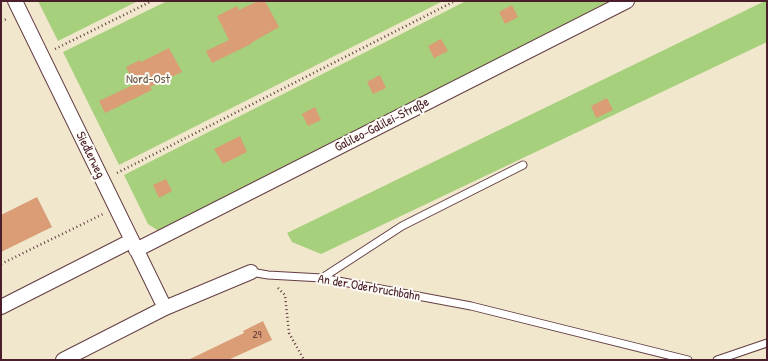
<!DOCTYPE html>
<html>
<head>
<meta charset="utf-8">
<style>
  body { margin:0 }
  #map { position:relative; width:768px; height:361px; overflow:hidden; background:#f1e7cc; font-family:"Patrick Hand",sans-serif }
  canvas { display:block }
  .frame { position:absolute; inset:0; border:2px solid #4a1f2b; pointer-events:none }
</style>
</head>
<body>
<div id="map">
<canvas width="768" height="361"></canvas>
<div class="frame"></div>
</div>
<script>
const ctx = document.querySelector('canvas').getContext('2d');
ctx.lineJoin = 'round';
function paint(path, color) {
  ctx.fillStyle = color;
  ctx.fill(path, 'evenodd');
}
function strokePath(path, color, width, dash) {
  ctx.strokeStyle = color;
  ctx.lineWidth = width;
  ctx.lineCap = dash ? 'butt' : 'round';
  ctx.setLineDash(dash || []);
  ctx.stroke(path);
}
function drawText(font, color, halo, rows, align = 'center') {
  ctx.font = font + ' "Patrick Hand",sans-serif';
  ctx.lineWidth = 4;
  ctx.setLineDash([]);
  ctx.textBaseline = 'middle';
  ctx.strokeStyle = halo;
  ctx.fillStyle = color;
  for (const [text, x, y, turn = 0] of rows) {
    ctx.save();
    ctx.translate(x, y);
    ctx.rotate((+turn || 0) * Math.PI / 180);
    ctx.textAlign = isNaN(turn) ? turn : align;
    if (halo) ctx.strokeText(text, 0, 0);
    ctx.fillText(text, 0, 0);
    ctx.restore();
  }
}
const green = new Path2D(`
  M 38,1 L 138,1 L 58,41 Z
  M 167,1 L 443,1 L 119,165 L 63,52 Z
  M 466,1 L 611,1 L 160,232 L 148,224 L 124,175 Z
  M 765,1 L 767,1 L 767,42 L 321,254 L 292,242 L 287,233 Z`);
const building = new Path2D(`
  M 258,1 L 265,1 L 279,27 L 251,43 L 251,44 L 212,63 L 206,51 L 229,40 L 217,16 L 237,6 L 239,10 Z
  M 512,5 L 518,17 L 505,24 L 499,12 Z
  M 441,39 L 448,51 L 434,58 L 428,46 Z
  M 169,48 L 182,72 L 150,87 L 152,90 L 105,113 L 99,101 L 135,84 L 126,67 L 140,60 L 141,62 Z
  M 380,75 L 386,88 L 373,94 L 367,82 Z
  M 607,98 L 613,110 L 596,118 L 591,106 Z
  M 315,107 L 321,120 L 308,126 L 302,114 Z
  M 240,136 L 247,152 L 223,164 L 214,149 Z
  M 166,179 L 172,191 L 159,198 L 153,185 Z
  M 37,197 L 52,227 L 1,252 L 1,215 Z
  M 263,321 L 272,340 L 228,360 L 188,360 L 244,333 L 243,331 Z`);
const path = new Path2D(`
  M 1,21 L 7,19
  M 55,49 L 152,1
  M 117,173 L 455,1
  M 1,264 L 103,214
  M 278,288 L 285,295 L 289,333 L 304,360`);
const service = new Path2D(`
  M 251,272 L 268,275 L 322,278 L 471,306 L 688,360
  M 322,278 L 402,226 L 523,165
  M 717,360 L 767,343`);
const minor = new Path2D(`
  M 15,1 L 165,308
  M 136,250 L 627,1
  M 1,307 L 131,241
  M 63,360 L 165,308 L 251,272`);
const numberNames = [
  ["29",257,335]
];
const parkNames = [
  ["Nord-Ost",148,80]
];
const streetNames = [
  ["Galileo-Galilei-Straße",382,125,-27],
  ["Siedlerweg",90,155,64],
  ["An der Oderbruchbahn",369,288,10]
];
paint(green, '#a6d07c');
paint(building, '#da9d76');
strokePath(service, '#633d43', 9);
strokePath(minor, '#633d43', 16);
strokePath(path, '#633d43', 2.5, [1, 3]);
strokePath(service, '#fff', 7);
strokePath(minor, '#fff', 14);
drawText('11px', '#6e3e3e', null, numberNames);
drawText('13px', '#665443', '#fdfcf7', parkNames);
drawText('13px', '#4a1f2b', '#fdfcf7', streetNames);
</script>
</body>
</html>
